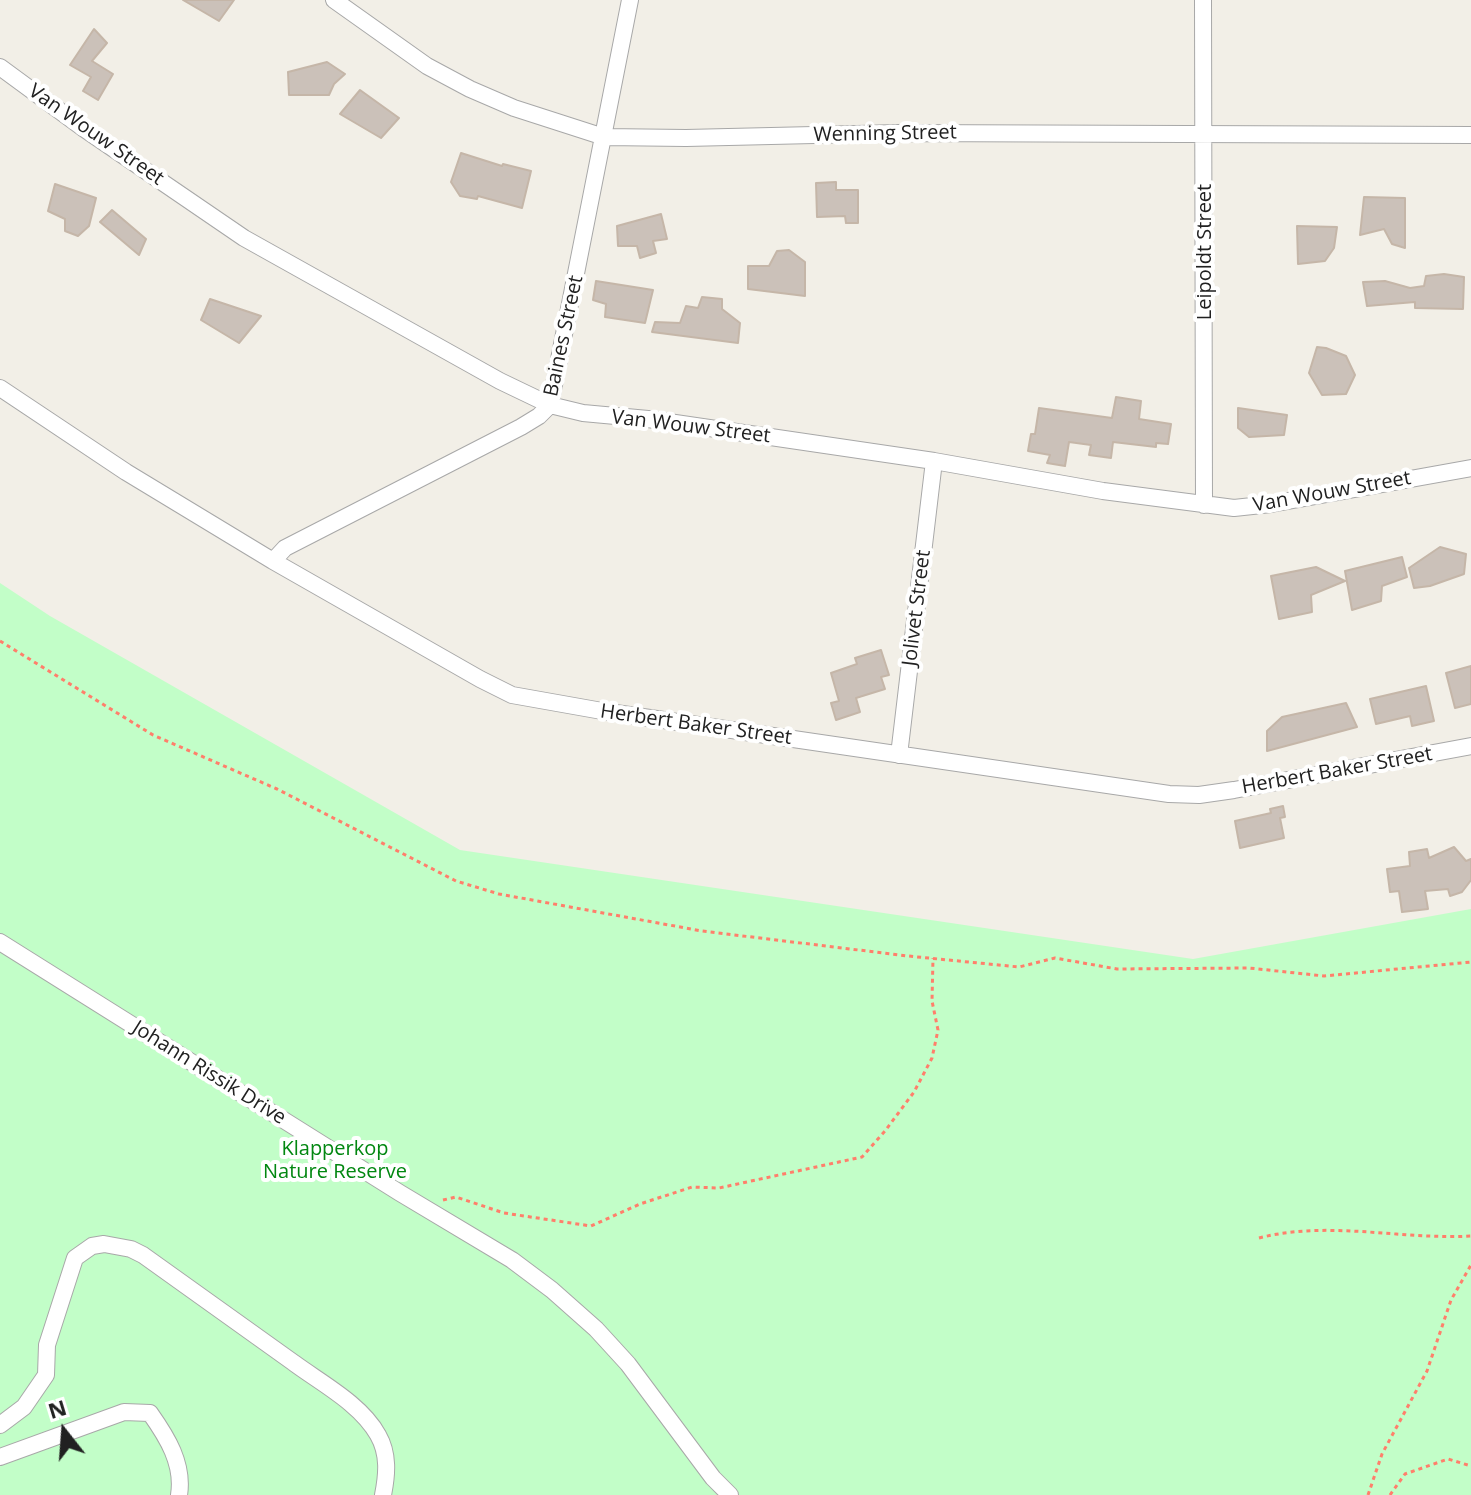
<!DOCTYPE html>
<html>
<head>
<meta charset="utf-8">
<style>
  body { margin:0 }
  #map { position:relative; width:1471px; height:1495px; overflow:hidden; background:#f2efe7; font-family:"Open Sans",sans-serif }
  canvas { display:block }
  .north { position:absolute; left:24px; top:1391px; width:80px; height:80px; -webkit-text-stroke:6px #fff; paint-order:stroke; rotate:343deg; font-size:22px; font-weight:700; line-height:32px; text-align:center; color:#212121 }
  .north::after { content:''; display:block; margin:auto; width:28px; height:36px; background:#212121; clip-path:polygon(50% 0,100% 100%,50% 72%,0 100%) }
</style>
</head>
<body>
<div id="map">
<canvas width="1471" height="1495"></canvas>
<div class="north">N</div>
</div>
<script>
const ctx = document.querySelector('canvas').getContext('2d');
ctx.lineJoin = 'round';
function paint(path, color) {
  ctx.fillStyle = color;
  ctx.fill(path, 'evenodd');
}
function strokePath(path, color, width, dash) {
  ctx.strokeStyle = color;
  ctx.lineWidth = width;
  ctx.lineCap = dash ? 'butt' : 'round';
  ctx.setLineDash(dash || []);
  ctx.stroke(path);
}
function drawText(font, color, halo, rows, align = 'center') {
  ctx.font = font + ' "Open Sans",sans-serif';
  ctx.lineWidth = 8;
  ctx.setLineDash([]);
  ctx.textBaseline = 'middle';
  ctx.strokeStyle = halo;
  ctx.fillStyle = color;
  for (const [text, x, y, turn = 0] of rows) {
    ctx.save();
    ctx.translate(x, y);
    ctx.rotate((+turn || 0) * Math.PI / 180);
    ctx.textAlign = isNaN(turn) ? turn : align;
    if (halo) ctx.strokeText(text, 0, 0);
    ctx.fillText(text, 0, 0);
    ctx.restore();
  }
}
const park = new Path2D(`
  M 0,583 L 50,616 L 460,850 L 1193,959 L 1471,909 L 1471,1495 L 0,1495 Z`);
const building = new Path2D(`
  M 183,0 L 234,0 L 219,21 Z
  M 94,29 L 107,43 L 92,61 L 113,74 L 98,100 L 83,91 L 91,77 L 70,65 Z
  M 327,62 L 345,74 L 334,84 L 329,95 L 289,95 L 288,72 Z
  M 360,90 L 399,118 L 381,138 L 340,114 Z
  M 461,153 L 502,166 L 503,164 L 531,171 L 522,208 L 478,196 L 477,199 L 460,196 L 451,182 Z
  M 836,182 L 836,190 L 858,190 L 858,223 L 846,223 L 845,216 L 817,217 L 816,183 Z
  M 55,184 L 96,198 L 89,226 L 78,236 L 65,231 L 65,219 L 48,211 Z
  M 1364,197 L 1405,198 L 1405,248 L 1392,244 L 1384,229 L 1360,235 Z
  M 112,210 L 146,239 L 139,255 L 100,222 Z
  M 661,214 L 667,239 L 653,241 L 656,253 L 640,258 L 637,246 L 618,246 L 617,226 Z
  M 1297,226 L 1337,227 L 1334,248 L 1325,261 L 1298,264 Z
  M 789,250 L 805,262 L 805,296 L 748,289 L 748,266 L 769,266 L 777,251 Z
  M 1444,274 L 1464,277 L 1463,309 L 1415,308 L 1415,302 L 1367,306 L 1363,282 L 1385,281 L 1410,288 L 1424,286 L 1426,276 Z
  M 596,281 L 653,290 L 645,323 L 605,317 L 606,304 L 593,300 Z
  M 702,297 L 722,299 L 722,309 L 740,323 L 738,343 L 652,332 L 655,322 L 680,323 L 686,306 L 698,308 Z
  M 210,299 L 261,316 L 239,343 L 201,320 Z
  M 1317,347 L 1326,348 L 1346,356 L 1355,375 L 1346,394 L 1322,395 L 1309,373 Z
  M 1116,397 L 1141,401 L 1139,419 L 1171,424 L 1168,444 L 1156,443 L 1156,447 L 1113,442 L 1111,458 L 1089,455 L 1091,445 L 1069,442 L 1065,466 L 1047,463 L 1050,455 L 1028,451 L 1031,434 L 1035,434 L 1039,408 L 1112,418 Z
  M 1238,408 L 1287,415 L 1284,435 L 1249,437 L 1238,428 Z
  M 1440,547 L 1466,554 L 1464,574 L 1430,586 L 1414,588 L 1409,568 Z
  M 1402,557 L 1407,577 L 1382,586 L 1381,601 L 1352,610 L 1345,571 Z
  M 1316,567 L 1345,581 L 1311,595 L 1312,612 L 1279,619 L 1271,576 Z
  M 881,650 L 889,675 L 881,677 L 885,689 L 856,698 L 860,712 L 836,720 L 831,703 L 839,701 L 831,673 L 857,664 L 855,658 Z
  M 1471,666 L 1471,704 L 1455,708 L 1446,673 Z
  M 1426,686 L 1434,721 L 1412,726 L 1410,716 L 1376,724 L 1370,699 Z
  M 1346,703 L 1357,727 L 1267,751 L 1267,731 L 1282,717 Z
  M 1283,806 L 1285,817 L 1280,818 L 1284,838 L 1240,848 L 1235,821 L 1271,813 L 1270,809 Z
  M 1454,847 L 1466,861 L 1471,859 L 1471,880 L 1462,892 L 1450,896 L 1448,889 L 1425,891 L 1428,909 L 1402,912 L 1399,891 L 1390,892 L 1387,869 L 1410,866 L 1409,852 L 1427,849 L 1429,858 Z`);
const path = new Path2D(`
  M 0,641 L 153,735 L 277,789 L 456,881 L 499,894 L 702,931 L 908,956 L 1019,967 L 1055,958 L 1117,969 L 1249,968 L 1324,976 L 1471,962
  M 443,1200 L 456,1197 L 504,1213 L 591,1226 L 640,1204 L 692,1187 L 719,1188 L 862,1157 L 885,1131 L 914,1092 L 932,1058 L 938,1030 L 932,1001 L 933,958
  M 1259,1238 C 1329,1220 1400,1240 1471,1236
  M 1368,1495 L 1382,1454 L 1427,1371 L 1451,1300 L 1471,1265
  M 1390,1495 L 1405,1474 L 1448,1459 L 1471,1466`);
const minor = new Path2D(`
  M 334,0 L 427,66 L 470,89 L 514,108 L 604,137 L 686,138 L 899,133 L 1471,135
  M 1203,0 L 1204,505
  M 0,67 L 83,128 L 244,238 L 500,381 L 550,405 L 583,413 L 648,419 L 934,461 L 1103,491 L 1234,508 L 1271,504 L 1471,468
  M 0,388 L 126,472 L 273,561 L 480,679 L 512,695 L 602,711 L 1169,794 L 1199,795 L 1234,790 L 1471,746
  M 273,561 L 285,548 L 521,427 L 539,416 L 550,405 L 630,0
  M 899,755 L 934,461
  M 0,942 L 400,1193 L 512,1260 L 552,1290 L 596,1329 L 628,1364 L 713,1478 L 730,1495
  M 0,1425 L 24,1407 L 46,1375 L 47,1345 L 75,1258 L 92,1246 L 104,1244 L 131,1249 L 143,1255 C 194,1291 244,1327 294,1363 C 321,1383 361,1404 378,1435 C 389,1454 387,1475 383,1495
  M 0,1457 L 124,1412 L 150,1413 C 167,1437 184,1464 179,1495`);
const streetNames = [
  ["Wenning Street",885,134,-1],
  ["Van Wouw Street",96,135,35],
  ["Leipoldt Street",1205,252,-90],
  ["Baines Street",564,336,-78],
  ["Van Wouw Street",691,427,7],
  ["Van Wouw Street",1332,492,-10],
  ["Jolivet Street",917,608,-83],
  ["Herbert Baker Street",696,725,8],
  ["Herbert Baker Street",1337,771,-10],
  ["Johann Rissik Drive",209,1073,32]
];
const parkNames = [
  ["Klapperkop",335,1149],
  ["Nature Reserve",335,1172]
];
paint(park, '#c2fec8');
paint(building, '#cbc1b9');
strokePath(building, '#c5b6a8', 2);
strokePath(minor, '#a8a8a8', 18);
strokePath(path, '#ff7f6b', 3, [4, 4]);
strokePath(minor, '#fff', 16);
drawText('20px', '#212121', '#fff', streetNames);
drawText('20px', '#028711', '#fff', parkNames);
</script>
</body>
</html>
